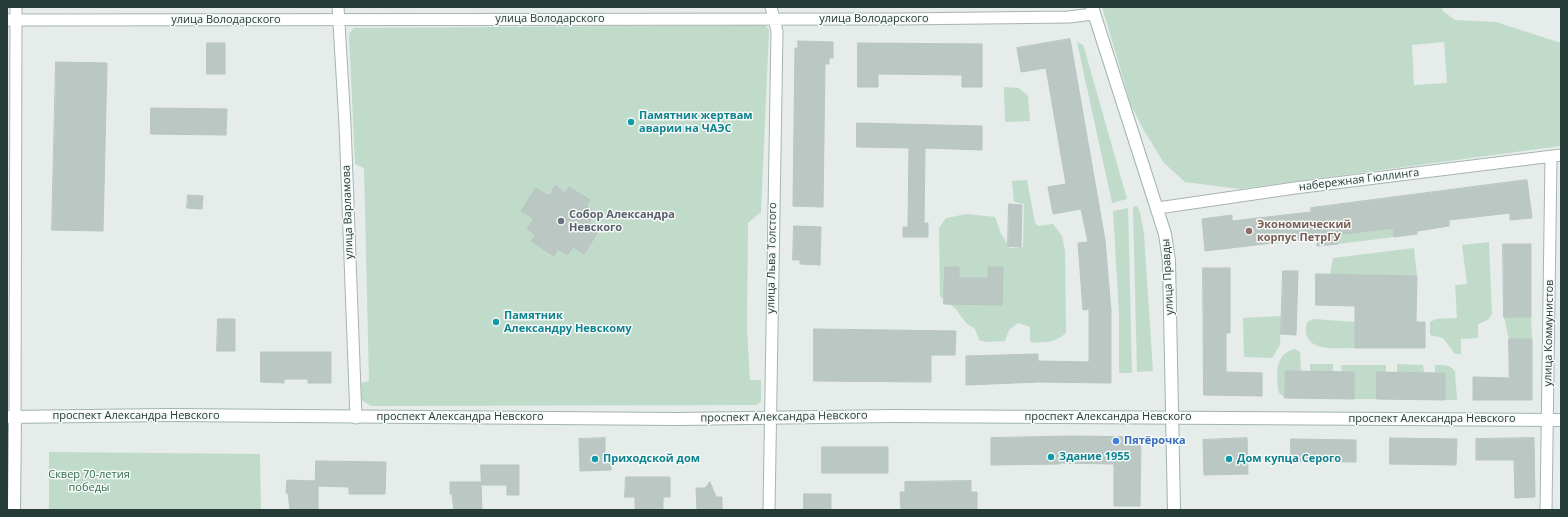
<!DOCTYPE html>
<html>
<head>
<meta charset="utf-8">
<style>
  body { margin:0 }
  #map { position:relative; width:1568px; height:517px; overflow:hidden; background:#e5ecea; font-family:"Open Sans",sans-serif }
  canvas { display:block }
  .frame { position:absolute; inset:0; border:8px solid #263c38; pointer-events:none }
</style>
</head>
<body>
<div id="map">
<canvas width="1568" height="517"></canvas>
<div class="frame"></div>
</div>
<script>
const ctx = document.querySelector('canvas').getContext('2d');
ctx.lineJoin = 'round';
function paint(path, color) {
  ctx.fillStyle = color;
  ctx.fill(path, 'evenodd');
}
function strokePath(path, color, width, dash) {
  ctx.strokeStyle = color;
  ctx.lineWidth = width;
  ctx.lineCap = dash ? 'butt' : 'round';
  ctx.setLineDash(dash || []);
  ctx.stroke(path);
}
function drawText(font, color, halo, rows, align = 'center') {
  ctx.font = font + ' "Open Sans",sans-serif';
  ctx.lineWidth = 3;
  ctx.setLineDash([]);
  ctx.textBaseline = 'middle';
  ctx.strokeStyle = halo;
  ctx.fillStyle = color;
  for (const [text, x, y, turn = 0] of rows) {
    ctx.save();
    ctx.translate(x, y);
    ctx.rotate((+turn || 0) * Math.PI / 180);
    ctx.textAlign = isNaN(turn) ? turn : align;
    if (halo) ctx.strokeText(text, 0, 0);
    ctx.fillText(text, 0, 0);
    ctx.restore();
  }
}
const green = new Path2D(`
  M 1102,7 L 1442,7 L 1443,11 L 1455,20 L 1496,22 L 1561,43 L 1561,146 L 1239,189 L 1185,182 L 1164,163 L 1143,129 L 1131,105 ZM 1444,42 L 1447,83 L 1414,85 L 1412,45 Z
  M 765,25 L 769,30 L 761,212 L 748,223 L 747,330 L 750,380 L 761,380 L 761,401 L 757,405 L 371,406 L 360,399 L 360,383 L 369,381 L 364,168 L 355,164 L 349,34 L 354,28 Z
  M 1077,42 L 1083,45 L 1085,51 L 1127,199 L 1112,203 Z
  M 1004,87 L 1019,88 L 1028,96 L 1030,121 L 1005,122 Z
  M 1027,180 L 1035,223 L 1038,226 L 1053,224 L 1062,236 L 1065,251 L 1066,333 C 1055,343 1044,343 1030,342 L 1030,327 L 1018,323 L 1009,330 L 1005,341 L 987,342 L 979,340 L 975,329 L 966,323 L 955,308 L 940,296 L 939,228 L 946,218 L 967,214 L 995,217 L 1001,234 L 1010,248 L 1023,247 L 1024,204 L 1014,202 L 1012,181 Z
  M 1137,206 L 1140,212 L 1144,234 L 1153,371 L 1137,372 L 1133,207 Z
  M 1128,208 L 1132,373 L 1119,373 L 1119,314 L 1113,211 Z
  M 1393,228 L 1394,237 L 1338,244 L 1336,235 Z
  M 1489,242 L 1492,314 L 1488,320 L 1478,324 L 1478,338 L 1461,339 L 1461,354 L 1455,354 L 1443,338 L 1430,335 L 1430,322 L 1436,319 L 1457,318 L 1455,285 L 1467,284 L 1462,245 Z
  M 1414,248 L 1417,276 L 1330,274 L 1333,258 Z
  M 1281,316 L 1280,345 L 1272,358 L 1244,357 L 1243,318 Z
  M 1504,317 L 1531,317 L 1532,339 L 1509,339 Z
  M 1314,319 L 1355,322 L 1355,348 C 1335,348 1299,353 1307,322 Z
  M 1295,349 L 1300,352 L 1301,371 L 1286,371 L 1285,398 L 1279,393 C 1276,377 1274,353 1295,349 Z
  M 1310,364 L 1333,364 L 1333,372 L 1310,371 Z
  M 1397,364 L 1423,365 L 1424,372 L 1397,372 Z
  M 1341,365 L 1386,365 L 1386,372 L 1377,372 L 1377,399 L 1354,399 L 1354,372 L 1342,372 Z
  M 1435,365 C 1443,365 1451,364 1455,372 L 1457,400 L 1445,400 L 1445,373 L 1435,372 Z
  M 49,452 L 260,454 L 261,510 L 49,510 Z`);
const building = new Path2D(`
  M 1070,39 L 1105,240 L 1111,311 L 1111,383 L 1039,382 L 966,385 L 966,356 L 1038,354 L 1038,361 L 1089,362 L 1089,309 L 1083,310 L 1078,243 L 1088,242 L 1081,209 L 1053,214 L 1048,187 L 1066,184 L 1046,68 L 1021,72 L 1017,48 Z
  M 798,41 L 833,42 L 833,58 L 829,58 L 829,64 L 825,64 L 823,207 L 793,206 L 795,48 L 798,48 Z
  M 207,43 L 225,43 L 225,74 L 207,74 Z
  M 858,43 L 982,44 L 982,87 L 962,87 L 962,75 L 878,74 L 878,87 L 858,87 Z
  M 56,62 L 107,63 L 103,231 L 52,230 Z
  M 151,108 L 227,109 L 226,135 L 151,134 Z
  M 857,123 L 982,126 L 982,150 L 925,148 L 924,223 L 928,223 L 928,237 L 903,237 L 903,227 L 908,227 L 909,148 L 857,147 Z
  M 1527,180 L 1532,218 L 1510,220 L 1510,213 L 1449,220 L 1449,226 L 1417,231 L 1417,234 L 1394,237 L 1393,228 L 1336,235 L 1338,244 L 1317,246 L 1317,237 L 1299,236 L 1299,240 L 1205,251 L 1202,219 L 1232,215 L 1232,221 L 1311,212 L 1311,208 Z
  M 555,186 L 565,193 L 569,187 L 590,200 L 586,206 L 596,212 L 589,223 L 599,230 L 584,254 L 573,247 L 567,255 L 558,249 L 554,256 L 531,241 L 536,235 L 527,229 L 534,219 L 521,211 L 536,188 L 549,196 Z
  M 188,195 L 203,196 L 202,209 L 187,208 Z
  M 1009,204 L 1022,205 L 1021,247 L 1008,246 Z
  M 794,226 L 821,227 L 820,265 L 800,264 L 800,260 L 793,260 Z
  M 1503,244 L 1531,244 L 1531,317 L 1504,317 Z
  M 945,267 L 959,267 L 959,278 L 988,278 L 988,267 L 1003,267 L 1002,305 L 944,304 Z
  M 1203,268 L 1230,268 L 1230,333 L 1226,333 L 1226,372 L 1262,373 L 1262,396 L 1204,395 Z
  M 1283,271 L 1298,271 L 1296,335 L 1281,334 Z
  M 1316,274 L 1417,276 L 1416,322 L 1425,322 L 1425,348 L 1355,348 L 1355,306 L 1316,305 Z
  M 218,319 L 235,319 L 235,351 L 217,351 Z
  M 814,329 L 956,331 L 955,355 L 931,355 L 931,382 L 814,381 Z
  M 1509,339 L 1532,339 L 1532,400 L 1473,400 L 1473,377 L 1509,378 Z
  M 261,352 L 331,352 L 331,383 L 308,383 L 308,379 L 284,379 L 284,383 L 261,382 Z
  M 1286,371 L 1354,372 L 1354,399 L 1285,398 Z
  M 1377,372 L 1445,373 L 1445,400 L 1377,399 Z
  M 1073,436 L 1141,437 L 1140,506 L 1114,506 L 1114,464 L 1060,463 L 1060,464 L 991,465 L 991,438 Z
  M 605,438 L 605,453 L 611,453 L 611,470 L 580,471 L 579,439 Z
  M 1247,438 L 1248,474 L 1204,475 L 1203,440 Z
  M 1390,438 L 1457,439 L 1456,465 L 1390,464 Z
  M 1534,438 L 1535,497 L 1515,498 L 1514,460 L 1476,460 L 1476,439 Z
  M 1291,439 L 1356,440 L 1356,462 L 1291,461 Z
  M 822,447 L 888,447 L 888,473 L 822,473 Z
  M 316,461 L 386,462 L 385,494 L 349,494 L 349,487 L 318,486 L 318,510 L 290,510 L 288,493 L 286,493 L 287,480 L 315,481 Z
  M 481,465 L 519,465 L 519,495 L 507,495 L 507,485 L 481,485 L 482,510 L 454,510 L 452,494 L 450,494 L 450,482 L 481,482 Z
  M 626,477 L 670,477 L 670,497 L 663,497 L 663,510 L 635,510 L 635,497 L 625,497 Z
  M 971,481 L 971,492 L 977,492 L 977,510 L 901,510 L 900,492 L 905,492 L 905,482 Z
  M 710,482 L 716,497 L 722,497 L 722,510 L 697,510 L 696,488 L 705,488 Z
  M 804,494 L 831,494 L 831,510 L 804,510 Z`);
const street = new Path2D(`
  M 338,7 L 345,124 L 356,418
  M 7,20 L 900,19 L 1069,17 L 1093,14
  M 1158,208 L 1295,188 L 1561,155
  M 15,417 L 16,7
  M 769,510 L 777,31 L 771,7
  M 1546,510 L 1551,157`);
const secondary = new Path2D(`
  M 1092,7 L 1165,234 L 1169,261 L 1174,510
  M 7,417 L 168,415 L 678,419 L 892,416 L 1561,420
  M 14,510 L 15,417`);
const markers = [
  [631,122,4,"#0f9aa8"],
  [561,221,4,"#6b7280"],
  [1249,231,4,"#8d6e63"],
  [496,322,4,"#0f9aa8"],
  [1116,441,4,"#3f7fe0"],
  [1051,457,4,"#0f9aa8"],
  [595,459,4,"#0f9aa8"],
  [1229,459,4,"#0f9aa8"]
];
const streetNames = [
  ["улица Володарского",550,19],
  ["улица Володарского",874,19],
  ["улица Володарского",226,20],
  ["набережная Гюллинга",1359,180,-7],
  ["улица Варламова",348,212,-92],
  ["улица Льва Толстого",772,258,-89],
  ["улица Правды",1168,277,-93],
  ["улица Коммунистов",1549,333,-89],
  ["проспект Александра Невского",136,416],
  ["проспект Александра Невского",460,417],
  ["проспект Александра Невского",784,417,-1],
  ["проспект Александра Невского",1108,417],
  ["проспект Александра Невского",1432,419]
];
const cultureNames = [
  ["Памятник жертвам",639,116],
  ["аварии на ЧАЭС",639,129],
  ["Памятник",504,316],
  ["Александру Невскому",504,329],
  ["Здание 1955",1059,457],
  ["Приходской дом",603,459],
  ["Дом купца Серого",1237,459]
];
const worshipNames = [
  ["Собор Александра",569,215],
  ["Невского",569,228]
];
const educationNames = [
  ["Экономический",1257,225],
  ["корпус ПетрГУ",1257,238]
];
const shopNames = [
  ["Пятёрочка",1124,441]
];
const parkNames = [
  ["Сквер 70-летия",89,475],
  ["победы",89,488]
];
paint(green, '#c1dbca');
paint(building, '#bac7c3');
strokePath(building, '#b8c5c1', 1);
strokePath(street, '#a8b4b1', 13);
strokePath(secondary, '#a1b4af', 14);
strokePath(street, '#fff', 11);
strokePath(secondary, '#fff', 12);
for (const [x, y, r, color] of markers) {
  const dot = new Path2D();
  dot.arc(x, y, r, 0, 2 * Math.PI);
  ctx.fillStyle = color;
  ctx.fill(dot);
  strokePath(dot, '#f5f9f7', 1.5);
}
drawText('11px', '#263c38', '#f5f9f7', streetNames);
drawText('bold 11px', '#0d838f', '#f5f9f7', cultureNames, 'left');
drawText('bold 11px', '#5b616d', '#f5f9f7', worshipNames, 'left');
drawText('bold 11px', '#785e54', '#f5f9f7', educationNames, 'left');
drawText('bold 11px', '#366cbe', '#f5f9f7', shopNames, 'left');
drawText('11px', '#356e50', '#f5f9f7', parkNames);
</script>
</body>
</html>
